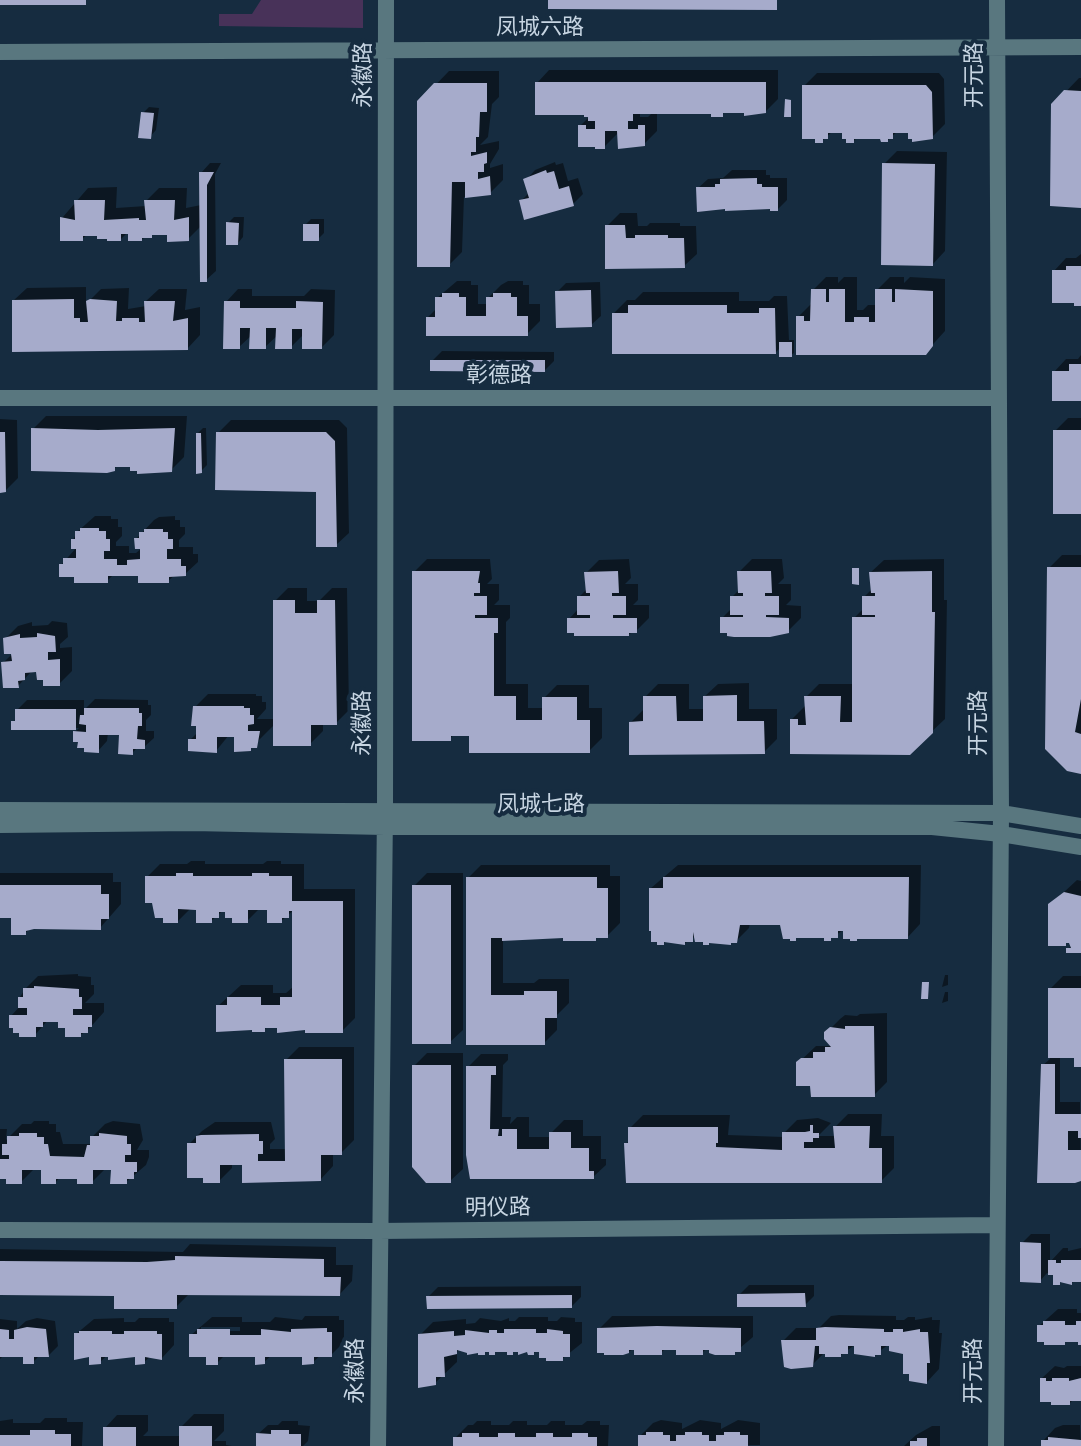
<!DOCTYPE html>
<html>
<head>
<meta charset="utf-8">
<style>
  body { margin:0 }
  canvas { display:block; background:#162c40 }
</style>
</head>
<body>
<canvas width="1081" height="1446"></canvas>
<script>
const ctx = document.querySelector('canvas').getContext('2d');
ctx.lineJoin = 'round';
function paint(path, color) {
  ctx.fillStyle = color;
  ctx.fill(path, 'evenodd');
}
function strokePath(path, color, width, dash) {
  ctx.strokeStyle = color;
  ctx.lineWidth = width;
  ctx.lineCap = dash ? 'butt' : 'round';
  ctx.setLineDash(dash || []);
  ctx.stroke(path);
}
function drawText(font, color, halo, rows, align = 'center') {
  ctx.font = font + ' "Work Sans","Noto Sans SC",sans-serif';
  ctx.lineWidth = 8;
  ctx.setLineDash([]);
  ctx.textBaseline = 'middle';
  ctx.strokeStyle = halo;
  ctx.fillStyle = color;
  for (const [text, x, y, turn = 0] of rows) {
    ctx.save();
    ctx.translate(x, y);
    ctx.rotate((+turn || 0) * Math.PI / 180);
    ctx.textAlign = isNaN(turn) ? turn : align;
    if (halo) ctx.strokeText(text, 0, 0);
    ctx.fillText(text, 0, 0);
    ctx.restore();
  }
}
const green = new Path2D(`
  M 261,0 L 363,0 L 363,28 L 219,26 L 219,14 L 252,14 Z`);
const shadow = new Path2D(`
  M 549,70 L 778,70 L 778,99 L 765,112 L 725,111 L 722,115 L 713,112 L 657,112 L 657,131 L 644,144 L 619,132 L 604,147 L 580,126 L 591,115 L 537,83 ZM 640,112 L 653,112 L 648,117 L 640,117 Z
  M 449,71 L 499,71 L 499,97 L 492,104 L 488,137 L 480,145 L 499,141 L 499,149 L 490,164 L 490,168 L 503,164 L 503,180 L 490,193 L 464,197 L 462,252 L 449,265 L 419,102 Z
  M 817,73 L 939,73 L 944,79 L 945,124 L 932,137 L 898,131 L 888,140 L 882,137 L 857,137 L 854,141 L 844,131 L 833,131 L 822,141 L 804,86 Z
  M 1079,78 L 1081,78 L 1081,205 L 1053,105 Z
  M 149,107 L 159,108 L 156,130 L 150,137 L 143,113 Z
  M 897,151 L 947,152 L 945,251 L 933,264 L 884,164 Z
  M 555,162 L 556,165 L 563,163 L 568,181 L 578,178 L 583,194 L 573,204 L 521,201 L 529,193 L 526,180 L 535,170 Z
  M 210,163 L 221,163 L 215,174 L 216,271 L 206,280 L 201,226 L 188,239 L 169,233 L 154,233 L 142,239 L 130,230 L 121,239 L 99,234 L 88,234 L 82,239 L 62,218 L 88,188 L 117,187 L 116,208 L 146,206 L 146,201 L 159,188 L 187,188 L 186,208 L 201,205 L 201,173 Z
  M 732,170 L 766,170 L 766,175 L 770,175 L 770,178 L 787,178 L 787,200 L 778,209 L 698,188 L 708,179 L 723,178 Z
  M 620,213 L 637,213 L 638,226 L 647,226 L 650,223 L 680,223 L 680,226 L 696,226 L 697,254 L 684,266 L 607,267 L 607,226 Z
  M 234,217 L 244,217 L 243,237 L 238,243 L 228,223 Z
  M 311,219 L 324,219 L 324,233 L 318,239 L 305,225 Z
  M 1081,254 L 1081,303 L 1054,271 L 1066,258 L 1076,258 Z
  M 826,277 L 838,277 L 838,283 L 844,277 L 857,277 L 857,310 L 863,310 L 868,305 L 877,305 L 877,290 L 890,277 L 904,277 L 904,283 L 910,277 L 945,279 L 945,331 L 925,353 L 798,353 L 798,317 L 811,304 L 813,290 Z
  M 457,281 L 471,281 L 471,285 L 478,285 L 478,304 L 488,304 L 488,298 L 501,285 L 508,281 L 523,281 L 523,285 L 529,285 L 529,304 L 540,304 L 540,321 L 527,334 L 428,317 L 437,308 L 437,298 Z
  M 600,282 L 601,316 L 591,325 L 557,292 L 566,283 Z
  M 86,287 L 86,304 L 101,289 L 129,288 L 128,309 L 146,306 L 146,301 L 159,289 L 187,289 L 185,310 L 200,307 L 200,335 L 188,348 L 14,350 L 14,300 L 27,288 Z
  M 238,289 L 252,289 L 252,296 L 304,296 L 311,289 L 335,290 L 334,335 L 322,347 L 304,334 L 291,347 L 278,335 L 265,347 L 252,335 L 239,347 L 226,302 Z
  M 643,292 L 739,292 L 739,301 L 769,301 L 774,296 L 787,296 L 789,340 L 794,340 L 794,353 L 791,355 L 781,347 L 776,352 L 614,313 L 627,300 L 635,300 Z
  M 442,351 L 554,352 L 554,361 L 545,370 L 432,361 Z
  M 1081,355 L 1081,399 L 1054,372 L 1066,359 L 1078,359 Z
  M 46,416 L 187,416 L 184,457 L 171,470 L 118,465 L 114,469 L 33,429 Z
  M 1068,418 L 1081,418 L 1081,512 L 1055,431 Z
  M 0,419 L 17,420 L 18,478 L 5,491 L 0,491 Z
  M 231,420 L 339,420 L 347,428 L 349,533 L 336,545 L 318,490 L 218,433 Z
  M 203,428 L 206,428 L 207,465 L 201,471 L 198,433 Z
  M 95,516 L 111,516 L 111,519 L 118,519 L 118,527 L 122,527 L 122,536 L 116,542 L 116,546 L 129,546 L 129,553 L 136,553 L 143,547 L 136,539 L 154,520 L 159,517 L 175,516 L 175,520 L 180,520 L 180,527 L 185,527 L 185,534 L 179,540 L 179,547 L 193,547 L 193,554 L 198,554 L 198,562 L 185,574 L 175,575 L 168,581 L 140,574 L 114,574 L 107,581 L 76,575 L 61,565 L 77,547 L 73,540 L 77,532 Z
  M 1062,555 L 1081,555 L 1081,772 L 1049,568 Z
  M 427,559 L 490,559 L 492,579 L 487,584 L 499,584 L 499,600 L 494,605 L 510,605 L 510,618 L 506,622 L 506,684 L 528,684 L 528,708 L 544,708 L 544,698 L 557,685 L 589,685 L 589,708 L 602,708 L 602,738 L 589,751 L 471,734 L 454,734 L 450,739 L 414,572 Z
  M 629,559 L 631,578 L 625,584 L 638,584 L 638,600 L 633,605 L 649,605 L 649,618 L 636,631 L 629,634 L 569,619 L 579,608 L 579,597 L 587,589 L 586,573 L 599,560 Z
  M 752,559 L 782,559 L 784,578 L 778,584 L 791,584 L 791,600 L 786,605 L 801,606 L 801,618 L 788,631 L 722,618 L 732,608 L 732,597 L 740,589 L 739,572 Z
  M 944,559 L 944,600 L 947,600 L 945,719 L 909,753 L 792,752 L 792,719 L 805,706 L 806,697 L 819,684 L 854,684 L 854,618 L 864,608 L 864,597 L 873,588 L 871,572 L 884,560 Z
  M 288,588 L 307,588 L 307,601 L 319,601 L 332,588 L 347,588 L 349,710 L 336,723 L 323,723 L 323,731 L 310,744 L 275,724 L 250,749 L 236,735 L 229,735 L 216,751 L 190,740 L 198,732 L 195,707 L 208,694 L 256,694 L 256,696 L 262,696 L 262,702 L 266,702 L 266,709 L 257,719 L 275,719 L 275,601 Z
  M 52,621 L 67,623 L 68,637 L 60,644 L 60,648 L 72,647 L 72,671 L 59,684 L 45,677 L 38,670 L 31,672 L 18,686 L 3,663 L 15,651 L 5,639 L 18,626 L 32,622 L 32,626 L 48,625 Z
  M 749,683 L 749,709 L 777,709 L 777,739 L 764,752 L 631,722 L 645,708 L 645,697 L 658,684 L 689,684 L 689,709 L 705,709 L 705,696 L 718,684 Z
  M 95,699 L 148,700 L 148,705 L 151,705 L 151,715 L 146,720 L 146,731 L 154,731 L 154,738 L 144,747 L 138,747 L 132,753 L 121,733 L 108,733 L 107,741 L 98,751 L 75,732 L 79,728 L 13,728 L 17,710 L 27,700 L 84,700 L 84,710 Z
  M 191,861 L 205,861 L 205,864 L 263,864 L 267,861 L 281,861 L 281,864 L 304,864 L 304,889 L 355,889 L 355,1018 L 342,1031 L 279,1026 L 268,1026 L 264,1030 L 218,1006 L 241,985 L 273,985 L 273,993 L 286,993 L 294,986 L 294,910 L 281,921 L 269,908 L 260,908 L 247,921 L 227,907 L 211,921 L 198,908 L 191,908 L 178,921 L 147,877 L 160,864 L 187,864 Z
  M 481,865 L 610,865 L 610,876 L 620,876 L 620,923 L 607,936 L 503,939 L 503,983 L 534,983 L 539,979 L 569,979 L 569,1003 L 557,1015 L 557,1030 L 544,1043 L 468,1043 L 468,878 Z
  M 678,865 L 921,865 L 920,924 L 908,937 L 845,929 L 830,939 L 826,936 L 798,936 L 795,939 L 782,923 L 750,923 L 749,928 L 736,941 L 697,935 L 685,943 L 666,941 L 664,943 L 651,888 Z
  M 0,873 L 113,873 L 113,882 L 121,882 L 121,904 L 100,928 L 31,928 L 25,933 L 13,916 L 0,916 Z
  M 427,873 L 463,873 L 463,1030 L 450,1042 L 414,886 Z
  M 1077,880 L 1081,881 L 1081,951 L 1068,949 L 1072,945 L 1050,905 Z
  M 78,974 L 78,976 L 91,977 L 91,985 L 94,985 L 94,994 L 85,1003 L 104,1003 L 104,1012 L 87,1031 L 80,1035 L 60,1020 L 48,1020 L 35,1035 L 11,1016 L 20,1006 L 20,997 L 25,989 L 38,976 Z
  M 945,975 L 948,975 L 948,985 L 942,987 Z
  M 1063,976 L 1081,976 L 1081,1065 L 1076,1056 L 1060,1056 L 1060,1102 L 1080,1102 L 1081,1180 L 1039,1181 L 1043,1065 L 1050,1059 L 1050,989 Z
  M 945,992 L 948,992 L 948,1001 L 942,1003 Z
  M 887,1013 L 887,1082 L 874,1095 L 812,1084 L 798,1063 L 816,1046 L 832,1046 L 826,1033 L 840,1019 L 845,1015 L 857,1016 L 860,1014 Z
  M 299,1047 L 354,1047 L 354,1140 L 341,1153 L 333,1153 L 333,1166 L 321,1179 L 244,1163 L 232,1163 L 232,1168 L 219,1181 L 189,1144 L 202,1131 L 215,1122 L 271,1122 L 275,1139 L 270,1144 L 270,1149 L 287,1149 L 286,1060 Z
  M 427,1053 L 463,1053 L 463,1169 L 450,1181 L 414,1066 Z
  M 481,1054 L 508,1054 L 508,1060 L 503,1065 L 502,1117 L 511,1117 L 510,1124 L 517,1117 L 529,1117 L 529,1137 L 551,1137 L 551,1133 L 564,1120 L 583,1120 L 583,1136 L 601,1136 L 601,1159 L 606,1159 L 606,1165 L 593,1177 L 472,1177 L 468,1067 Z
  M 848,1114 L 882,1114 L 881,1136 L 894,1136 L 894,1168 L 881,1181 L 626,1144 L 630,1140 L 630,1128 L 643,1115 L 730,1115 L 728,1135 L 784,1137 L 784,1133 L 797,1120 L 818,1118 L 831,1123 L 818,1136 L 836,1136 L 835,1127 Z
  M 34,1121 L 49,1121 L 49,1124 L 56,1124 L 56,1132 L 60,1132 L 63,1144 L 91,1144 L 92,1137 L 105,1124 L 113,1121 L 140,1124 L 143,1140 L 137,1150 L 149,1150 L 149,1157 L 146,1165 L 126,1182 L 113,1168 L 106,1168 L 92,1182 L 79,1177 L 60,1177 L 56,1182 L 43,1168 L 35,1168 L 21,1182 L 0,1176 L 0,1129 L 7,1129 L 6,1140 L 22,1124 L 31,1124 Z
  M 1031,1234 L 1050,1234 L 1050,1262 L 1063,1248 L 1068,1248 L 1068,1251 L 1081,1248 L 1081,1281 L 1074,1280 L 1072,1283 L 1062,1280 L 1059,1283 L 1055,1273 L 1047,1273 L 1040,1281 L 1022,1243 Z
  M 190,1244 L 336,1247 L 336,1265 L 353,1265 L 352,1281 L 340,1294 L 189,1294 L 176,1307 L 116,1294 L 0,1293 L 0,1249 L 183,1252 Z
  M 749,1285 L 814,1285 L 814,1296 L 805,1305 L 739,1295 Z
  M 581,1286 L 581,1297 L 572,1306 L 428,1297 L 438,1287 Z
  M 1058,1309 L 1077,1309 L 1077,1313 L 1081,1313 L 1081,1343 L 1080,1340 L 1039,1326 Z
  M 839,1315 L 896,1316 L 896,1320 L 904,1320 L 908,1317 L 915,1317 L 915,1320 L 932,1317 L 932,1320 L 940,1320 L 939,1333 L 942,1333 L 939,1369 L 927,1382 L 905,1353 L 891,1343 L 874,1355 L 862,1355 L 856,1344 L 841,1355 L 827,1350 L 812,1365 L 783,1341 L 796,1328 L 819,1328 L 831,1316 Z
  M 305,1316 L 339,1316 L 339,1320 L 344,1320 L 344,1342 L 331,1355 L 321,1355 L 313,1362 L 304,1355 L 272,1355 L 264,1362 L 257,1355 L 225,1355 L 217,1363 L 191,1335 L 212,1317 L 242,1317 L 242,1322 L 270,1322 L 275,1317 L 302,1320 ZM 201,1327 L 240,1327 L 240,1331 L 201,1331 Z
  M 612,1316 L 753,1316 L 753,1337 L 734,1353 L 707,1348 L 702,1353 L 678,1348 L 666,1348 L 661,1353 L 636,1348 L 628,1352 L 599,1329 Z
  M 519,1317 L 548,1317 L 548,1321 L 557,1321 L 561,1317 L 575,1318 L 575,1322 L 582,1322 L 582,1343 L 562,1359 L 541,1350 L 533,1353 L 529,1350 L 497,1350 L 494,1353 L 487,1350 L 484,1353 L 460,1348 L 457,1352 L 457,1362 L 435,1383 L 420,1335 L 433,1322 L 466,1319 L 466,1324 L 475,1323 L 480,1318 L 501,1321 L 509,1318 L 509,1321 L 515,1321 Z
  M 37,1318 L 55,1321 L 58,1346 L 49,1355 L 40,1355 L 33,1362 L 25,1355 L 4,1355 L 0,1359 L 0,1319 L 17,1321 L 17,1329 L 26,1321 Z
  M 124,1318 L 124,1322 L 135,1322 L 139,1318 L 169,1318 L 169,1322 L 174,1322 L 174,1345 L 162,1358 L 151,1356 L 144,1362 L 137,1355 L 110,1353 L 100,1362 L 76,1334 L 94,1319 Z
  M 1055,1366 L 1064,1368 L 1067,1366 L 1081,1366 L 1081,1400 L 1073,1400 L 1069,1404 L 1042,1378 Z
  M 194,1414 L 224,1414 L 224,1431 L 214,1441 L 226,1441 L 226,1445 L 232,1446 L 110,1446 L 105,1428 L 117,1415 L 148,1415 L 148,1431 L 143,1436 L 181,1436 L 181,1427 Z
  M 45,1418 L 67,1418 L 67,1422 L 83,1422 L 82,1446 L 0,1446 L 0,1421 L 13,1419 L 13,1423 L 40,1423 Z
  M 661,1420 L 682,1423 L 682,1429 L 700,1420 L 721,1423 L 721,1429 L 738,1420 L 760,1423 L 760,1445 L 640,1446 L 640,1436 L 653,1423 Z
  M 282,1421 L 298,1421 L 298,1425 L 310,1426 L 308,1441 L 303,1446 L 259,1446 L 258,1434 L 268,1425 L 278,1425 Z
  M 477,1421 L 491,1421 L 491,1425 L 509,1425 L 513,1421 L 527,1421 L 527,1425 L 547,1425 L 551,1421 L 565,1421 L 565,1425 L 582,1425 L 587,1421 L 600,1421 L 600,1425 L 609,1425 L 608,1446 L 455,1446 L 455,1438 L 468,1425 L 473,1425 Z
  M 1063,1425 L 1080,1425 L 1081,1446 L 1043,1446 L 1043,1441 L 1055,1428 Z
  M 932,1426 L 940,1426 L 940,1446 L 904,1446 L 916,1435 Z`);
const building = new Path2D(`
  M 0,0 L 86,0 L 86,5 L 0,5 Z
  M 548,0 L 777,0 L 777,10 L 548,9 Z
  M 535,82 L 766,82 L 766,113 L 744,116 L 744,113 L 723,113 L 723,117 L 711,117 L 711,114 L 633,114 L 633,121 L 628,121 L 628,129 L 638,129 L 638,125 L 645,125 L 645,146 L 618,149 L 617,131 L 605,131 L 605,149 L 595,149 L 595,147 L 578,147 L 578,125 L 586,125 L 586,129 L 595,129 L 595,121 L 588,121 L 588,117 L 584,117 L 584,115 L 535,115 Z
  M 434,83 L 487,83 L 487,112 L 480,112 L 479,137 L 476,137 L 476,152 L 471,152 L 471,156 L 487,152 L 487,163 L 484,164 L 484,172 L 478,172 L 478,179 L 490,176 L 491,195 L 465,198 L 465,182 L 452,182 L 450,267 L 417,267 L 417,101 Z
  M 802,85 L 926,85 L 932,92 L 933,139 L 912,142 L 912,139 L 908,139 L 908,133 L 893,133 L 893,139 L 888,139 L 888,142 L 881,142 L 880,139 L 854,139 L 854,143 L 846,143 L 846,139 L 842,139 L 842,133 L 828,133 L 828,139 L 823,139 L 823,143 L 815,143 L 815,139 L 802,139 Z
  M 1064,90 L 1081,91 L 1081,208 L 1050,206 L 1051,104 Z
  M 785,99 L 791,100 L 791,117 L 784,117 Z
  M 141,112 L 154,113 L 151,139 L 138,138 Z
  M 882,163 L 935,164 L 933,266 L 881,265 Z
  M 546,170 L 547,173 L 554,171 L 559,189 L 569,186 L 574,206 L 524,220 L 519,200 L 529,198 L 523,179 Z
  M 199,172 L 214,172 L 207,185 L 207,282 L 200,282 Z
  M 757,178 L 757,184 L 762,184 L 762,187 L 778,187 L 778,211 L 770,211 L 770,209 L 725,211 L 725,209 L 697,212 L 696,187 L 715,187 L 715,184 L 720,184 L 720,179 Z
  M 74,200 L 105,200 L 104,220 L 139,218 L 139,220 L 146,220 L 144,200 L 175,200 L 174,220 L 189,217 L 189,241 L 167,242 L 167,235 L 152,235 L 152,238 L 142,238 L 142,241 L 128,241 L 128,234 L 121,234 L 121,241 L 107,241 L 107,239 L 97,239 L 97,236 L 83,236 L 83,241 L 60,241 L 60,217 L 75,220 Z
  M 226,222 L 239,223 L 238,245 L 226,245 Z
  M 303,224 L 319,224 L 319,241 L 303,241 Z
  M 605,225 L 625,225 L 626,238 L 635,238 L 635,235 L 668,235 L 668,238 L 684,238 L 685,268 L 605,269 Z
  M 1066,266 L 1081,266 L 1081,306 L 1074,306 L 1074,303 L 1052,303 L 1052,270 L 1066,270 Z
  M 811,289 L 826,289 L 826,302 L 829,302 L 829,289 L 845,289 L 845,322 L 854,322 L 854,317 L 869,317 L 869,322 L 875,322 L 875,289 L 892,289 L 892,302 L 895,302 L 895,289 L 933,291 L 933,346 L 926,355 L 796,355 L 796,316 L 804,316 L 804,321 L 810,321 Z
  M 591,290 L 592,327 L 556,328 L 555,291 Z
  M 442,293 L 459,293 L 459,297 L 466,297 L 466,316 L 486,316 L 486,297 L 493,297 L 493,293 L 511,293 L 511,297 L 517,297 L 517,316 L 528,316 L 528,336 L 426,336 L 426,317 L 435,317 L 435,297 L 442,297 Z
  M 74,299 L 74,318 L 80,318 L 80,322 L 88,322 L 86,301 L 90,299 L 117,301 L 116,321 L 122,321 L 122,318 L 139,318 L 139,322 L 145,322 L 144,301 L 175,301 L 173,321 L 188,318 L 188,350 L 12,352 L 12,300 Z
  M 224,301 L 240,301 L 240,308 L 296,308 L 296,301 L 323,302 L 322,349 L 302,349 L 302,329 L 292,329 L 292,349 L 275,349 L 276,328 L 266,328 L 266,349 L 249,349 L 250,328 L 240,328 L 240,349 L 223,349 Z
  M 628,305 L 727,305 L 727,313 L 759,313 L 759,308 L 775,308 L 776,354 L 612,354 L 612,313 L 628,313 Z
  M 779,342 L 792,342 L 792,357 L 779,357 Z
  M 430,360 L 545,360 L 545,372 L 430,371 Z
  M 1069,364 L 1081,364 L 1081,401 L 1052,401 L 1052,371 L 1069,371 Z
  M 31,428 L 98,430 L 175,428 L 172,472 L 137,474 L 137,471 L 130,471 L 130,467 L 115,467 L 115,471 L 107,473 L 31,471 Z
  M 1053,430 L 1081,430 L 1081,514 L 1053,514 Z
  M 0,432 L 5,432 L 6,492 L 0,493 Z
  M 216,432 L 326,432 L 335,441 L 337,547 L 316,547 L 316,492 L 215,490 Z
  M 196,433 L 201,433 L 202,473 L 196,474 Z
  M 80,528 L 99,528 L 99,531 L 106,531 L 106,539 L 110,539 L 110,551 L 104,551 L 104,559 L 117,559 L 117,565 L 127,565 L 127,560 L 140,559 L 140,549 L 135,549 L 134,538 L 139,538 L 139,532 L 144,532 L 144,529 L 163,529 L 163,532 L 168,532 L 168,539 L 173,539 L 173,549 L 167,549 L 167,559 L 181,559 L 181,566 L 186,566 L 186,576 L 169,577 L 169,583 L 138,583 L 138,576 L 108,576 L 108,583 L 74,583 L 74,577 L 59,577 L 59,564 L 63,564 L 63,558 L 76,558 L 76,549 L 71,549 L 71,539 L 75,539 L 75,531 L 80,531 Z
  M 1047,567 L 1081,567 L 1081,699 L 1075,732 L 1081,734 L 1081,774 L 1067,771 L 1045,749 Z
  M 852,568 L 859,568 L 859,585 L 852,584 Z
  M 412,571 L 480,571 L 478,583 L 480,583 L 480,593 L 474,593 L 474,596 L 487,596 L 487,615 L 475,615 L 475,618 L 498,618 L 498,633 L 494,633 L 494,696 L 516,696 L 516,720 L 542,720 L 542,697 L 577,697 L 577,720 L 590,720 L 590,753 L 469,753 L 469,736 L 451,736 L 451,741 L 412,741 Z
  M 618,571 L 619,593 L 612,593 L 612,596 L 626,596 L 626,615 L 613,615 L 613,618 L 637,618 L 637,633 L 629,633 L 629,636 L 574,636 L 574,633 L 567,633 L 567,618 L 590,618 L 590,615 L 577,615 L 577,596 L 590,596 L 590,593 L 586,593 L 584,572 Z
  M 737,571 L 771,571 L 772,593 L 765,593 L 765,596 L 779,596 L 779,615 L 766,615 L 766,617 L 789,618 L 789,633 L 770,637 L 734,637 L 727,636 L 727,633 L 720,633 L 720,617 L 743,617 L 743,615 L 730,615 L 730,596 L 743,596 L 743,593 L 738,593 Z
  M 932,571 L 932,612 L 935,612 L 933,733 L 910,755 L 790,754 L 790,719 L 798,719 L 798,725 L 806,725 L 804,696 L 841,696 L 840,722 L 852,722 L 852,617 L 875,617 L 875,615 L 862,615 L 862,596 L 875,596 L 875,593 L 871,593 L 869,572 Z
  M 273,600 L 295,600 L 295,613 L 317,613 L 317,600 L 335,600 L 337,725 L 311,725 L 311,746 L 273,746 Z
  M 37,633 L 55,636 L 56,652 L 48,652 L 48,660 L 60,659 L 60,686 L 43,686 L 43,680 L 37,680 L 36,672 L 25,673 L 25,680 L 18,681 L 19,688 L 3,688 L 1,662 L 12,661 L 11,654 L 4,654 L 3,638 L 20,634 L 20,638 L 37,637 Z
  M 737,695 L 737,721 L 764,721 L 765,754 L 629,755 L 629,722 L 643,721 L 643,696 L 676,696 L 677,721 L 703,721 L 703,696 Z
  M 193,706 L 244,706 L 244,708 L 250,708 L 250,715 L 254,715 L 254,724 L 248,725 L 248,731 L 260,731 L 257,748 L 251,748 L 251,751 L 234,752 L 234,737 L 217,737 L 217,753 L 188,751 L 188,739 L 196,739 L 196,726 L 191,726 Z
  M 84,708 L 139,708 L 139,713 L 142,713 L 142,726 L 138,726 L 137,739 L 145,740 L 145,749 L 133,749 L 133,755 L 118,754 L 119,735 L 99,735 L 99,753 L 84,752 L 84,748 L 77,748 L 78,742 L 73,742 L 73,731 L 86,732 L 86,725 L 79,724 L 80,715 L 84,715 Z
  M 15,709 L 76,709 L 76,730 L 11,730 L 11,721 L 15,721 Z
  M 176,873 L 193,873 L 193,876 L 252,876 L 252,873 L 269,873 L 269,876 L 292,876 L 292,901 L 343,901 L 343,1033 L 305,1033 L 305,1030 L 277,1033 L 277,1028 L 265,1028 L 265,1032 L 252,1032 L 252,1030 L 216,1032 L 216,1005 L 227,1005 L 227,997 L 261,997 L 261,1005 L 280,1005 L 280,997 L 292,997 L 292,911 L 289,911 L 289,918 L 282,918 L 282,923 L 267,923 L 267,910 L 248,910 L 248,923 L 232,923 L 232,918 L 225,918 L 225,912 L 219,912 L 219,918 L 212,918 L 212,923 L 196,923 L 196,910 L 178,909 L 178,923 L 163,923 L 163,918 L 155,918 L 152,903 L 145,903 L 145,876 L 176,876 Z
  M 466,877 L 597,877 L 597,888 L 608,888 L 608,938 L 596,938 L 596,941 L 563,941 L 563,938 L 502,941 L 502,938 L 491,938 L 491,995 L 524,995 L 524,991 L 557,991 L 557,1018 L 545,1018 L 545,1045 L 466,1045 Z
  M 663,877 L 909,877 L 908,939 L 857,939 L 857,941 L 850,941 L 850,939 L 843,939 L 843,931 L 838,931 L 838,938 L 831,938 L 831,941 L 824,941 L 824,938 L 796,938 L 796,941 L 790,941 L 790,939 L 783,939 L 780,925 L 740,925 L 737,943 L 731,943 L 731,945 L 709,943 L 709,945 L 703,945 L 703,942 L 695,942 L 693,932 L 693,942 L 685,942 L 685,945 L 664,942 L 664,945 L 657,945 L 657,942 L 651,942 L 651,931 L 649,931 L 649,888 L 663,888 Z
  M 0,885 L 101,885 L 101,894 L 109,894 L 109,919 L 101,919 L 101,930 L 34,929 L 26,931 L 26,935 L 11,935 L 11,918 L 0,918 Z
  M 412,885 L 451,885 L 451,1044 L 412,1044 Z
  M 1064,892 L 1081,896 L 1081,953 L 1066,953 L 1066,948 L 1071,948 L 1069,943 L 1066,943 L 1066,946 L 1048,946 L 1048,904 Z
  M 922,982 L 929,982 L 928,999 L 921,999 Z
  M 34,986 L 79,989 L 79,997 L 82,997 L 82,1009 L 73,1009 L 73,1015 L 92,1015 L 92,1027 L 88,1027 L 88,1033 L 81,1033 L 81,1037 L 65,1037 L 65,1028 L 58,1028 L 58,1022 L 43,1022 L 43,1027 L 36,1027 L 36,1037 L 19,1037 L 19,1033 L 13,1033 L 13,1028 L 9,1028 L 9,1015 L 27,1015 L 27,1008 L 18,1008 L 18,997 L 23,997 L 23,988 L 34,988 Z
  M 1048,988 L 1081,988 L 1081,1067 L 1074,1067 L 1074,1058 L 1048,1058 Z
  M 845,1026 L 874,1026 L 875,1097 L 811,1097 L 810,1086 L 796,1086 L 796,1062 L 801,1058 L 813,1058 L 813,1052 L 825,1052 L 825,1047 L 831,1047 L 824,1039 L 824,1032 L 830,1027 L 845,1029 Z
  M 284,1059 L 342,1059 L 342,1155 L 321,1155 L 321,1181 L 242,1183 L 242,1165 L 220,1165 L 220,1183 L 203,1183 L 203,1178 L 187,1178 L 187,1143 L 196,1143 L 196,1136 L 201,1135 L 259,1134 L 259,1141 L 263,1141 L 263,1154 L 258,1154 L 258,1161 L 285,1161 Z
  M 1041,1064 L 1055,1064 L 1055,1114 L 1081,1114 L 1081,1138 L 1078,1138 L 1078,1131 L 1068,1131 L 1068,1150 L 1081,1150 L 1081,1181 L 1075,1183 L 1037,1183 Z
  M 412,1065 L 451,1065 L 451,1183 L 426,1183 L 412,1167 Z
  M 466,1066 L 496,1066 L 496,1075 L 491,1075 L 490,1129 L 499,1129 L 498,1136 L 502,1136 L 502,1129 L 517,1129 L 517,1149 L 549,1149 L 549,1132 L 571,1132 L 571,1148 L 589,1148 L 589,1171 L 594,1171 L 594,1179 L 470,1179 L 466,1155 Z
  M 810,1125 L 813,1125 L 813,1133 L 819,1133 L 819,1138 L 813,1138 L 813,1142 L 804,1142 L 804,1148 L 835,1148 L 833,1126 L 870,1126 L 869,1148 L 882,1148 L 882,1183 L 626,1183 L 624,1143 L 628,1143 L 628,1127 L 718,1127 L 718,1143 L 716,1143 L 716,1147 L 782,1150 L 782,1132 L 805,1132 L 810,1131 Z
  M 19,1133 L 37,1133 L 37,1137 L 44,1137 L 44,1144 L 48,1144 L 50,1156 L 84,1157 L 87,1145 L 90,1145 L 90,1136 L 99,1136 L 99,1133 L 127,1136 L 127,1144 L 131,1144 L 131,1155 L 125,1155 L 125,1162 L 137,1162 L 137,1172 L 134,1172 L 134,1179 L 127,1179 L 127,1184 L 110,1184 L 111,1170 L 93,1170 L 93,1184 L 77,1184 L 77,1179 L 56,1179 L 56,1184 L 41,1184 L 41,1170 L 22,1170 L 22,1184 L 6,1184 L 6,1179 L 0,1179 L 0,1159 L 9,1159 L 9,1155 L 2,1155 L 2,1144 L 7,1144 L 7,1136 L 19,1136 Z
  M 1020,1242 L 1041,1243 L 1041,1283 L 1020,1282 Z
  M 175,1256 L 324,1259 L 324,1277 L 341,1277 L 340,1296 L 177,1295 L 177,1309 L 114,1309 L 114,1296 L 0,1295 L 0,1261 L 147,1262 L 175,1260 Z
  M 1048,1260 L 1056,1260 L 1056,1263 L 1061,1263 L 1061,1260 L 1081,1260 L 1081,1282 L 1072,1282 L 1072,1285 L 1060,1282 L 1060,1285 L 1053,1285 L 1053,1275 L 1048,1275 Z
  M 805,1293 L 806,1307 L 737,1307 L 737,1294 Z
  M 572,1295 L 572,1308 L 427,1309 L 426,1296 Z
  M 1043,1321 L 1065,1321 L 1065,1325 L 1076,1325 L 1076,1321 L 1081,1321 L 1081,1345 L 1078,1345 L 1078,1342 L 1065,1342 L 1065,1345 L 1044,1345 L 1044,1342 L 1037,1342 L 1037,1325 L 1043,1325 Z
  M 657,1326 L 741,1328 L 741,1352 L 735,1352 L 735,1355 L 715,1355 L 709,1353 L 709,1350 L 703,1350 L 703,1355 L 676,1355 L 676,1350 L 662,1350 L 662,1355 L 634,1355 L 634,1350 L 629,1350 L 629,1353 L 623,1355 L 604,1355 L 604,1353 L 597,1353 L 597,1328 Z
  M 27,1327 L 46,1329 L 49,1357 L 34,1357 L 34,1364 L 23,1364 L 23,1357 L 0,1357 L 0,1329 L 9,1330 L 9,1339 L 14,1339 L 14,1330 Z
  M 825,1327 L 884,1329 L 884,1332 L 893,1332 L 893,1329 L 903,1329 L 903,1332 L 920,1329 L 920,1332 L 928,1332 L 930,1363 L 927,1363 L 927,1384 L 909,1381 L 909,1374 L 903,1374 L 903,1354 L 889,1351 L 889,1346 L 881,1346 L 881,1355 L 875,1355 L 875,1357 L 854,1354 L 854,1346 L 848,1346 L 848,1354 L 841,1354 L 841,1357 L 825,1357 L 825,1354 L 819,1354 L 819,1346 L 815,1346 L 813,1367 L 791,1369 L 784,1367 L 781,1340 L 816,1340 L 816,1328 Z
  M 327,1328 L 327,1332 L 332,1332 L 332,1357 L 314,1357 L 314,1364 L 302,1365 L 302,1357 L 265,1357 L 265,1364 L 255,1365 L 255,1357 L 218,1357 L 218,1365 L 206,1365 L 206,1357 L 189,1357 L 189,1334 L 197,1334 L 197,1329 L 230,1329 L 230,1335 L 261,1335 L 261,1329 L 291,1332 L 291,1329 Z
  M 504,1329 L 536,1329 L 536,1333 L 547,1333 L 547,1329 L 563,1331 L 563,1334 L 570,1334 L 570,1357 L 563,1357 L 563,1361 L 546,1361 L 546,1358 L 539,1358 L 539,1352 L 534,1352 L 534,1355 L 528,1355 L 527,1352 L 518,1355 L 518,1352 L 513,1352 L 513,1355 L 507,1355 L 507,1352 L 495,1352 L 495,1355 L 489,1355 L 489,1352 L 485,1352 L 485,1355 L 478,1355 L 478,1353 L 467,1355 L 467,1353 L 457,1350 L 457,1354 L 444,1357 L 445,1377 L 436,1377 L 436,1385 L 418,1388 L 418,1334 L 454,1331 L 454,1336 L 465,1335 L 465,1330 L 489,1333 L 489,1330 L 497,1330 L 497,1333 L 504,1333 Z
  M 79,1331 L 112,1331 L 112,1334 L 124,1334 L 124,1331 L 157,1331 L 157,1334 L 162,1334 L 162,1360 L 145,1357 L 145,1364 L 135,1365 L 135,1357 L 108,1360 L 108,1357 L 101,1357 L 101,1364 L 89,1365 L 89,1357 L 74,1360 L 74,1333 L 79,1333 Z
  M 1040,1378 L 1046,1378 L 1046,1381 L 1052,1381 L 1052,1378 L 1069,1378 L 1069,1381 L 1081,1378 L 1081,1401 L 1070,1401 L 1070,1405 L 1051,1405 L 1051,1402 L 1040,1402 Z
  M 179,1426 L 212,1426 L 212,1446 L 179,1446 Z
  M 103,1427 L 136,1427 L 136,1446 L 103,1446 Z
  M 30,1430 L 55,1430 L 55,1434 L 71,1434 L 71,1446 L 0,1446 L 0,1435 L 30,1435 Z
  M 271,1430 L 289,1430 L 289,1434 L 301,1434 L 301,1446 L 256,1446 L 256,1433 L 271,1434 Z
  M 646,1432 L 663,1432 L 663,1435 L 670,1435 L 670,1441 L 676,1441 L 676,1435 L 685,1435 L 685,1432 L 702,1432 L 702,1435 L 709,1435 L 709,1441 L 716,1441 L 716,1435 L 724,1435 L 724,1432 L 740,1432 L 740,1435 L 748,1435 L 748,1446 L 638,1446 L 638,1435 L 646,1435 Z
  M 462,1433 L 479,1433 L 479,1437 L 498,1437 L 498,1433 L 515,1433 L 515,1437 L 536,1437 L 536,1433 L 553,1433 L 553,1437 L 572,1437 L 572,1433 L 588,1433 L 588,1437 L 597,1437 L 597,1446 L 453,1446 L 453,1437 L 462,1437 Z
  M 1048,1437 L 1081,1440 L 1081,1446 L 1041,1446 L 1041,1440 L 1048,1440 Z
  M 917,1438 L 927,1438 L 927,1446 L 910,1446 L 910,1441 L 917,1441 Z`);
const minor = new Path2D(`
  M 0,52 L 1081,47
  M 0,398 L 999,398
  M 0,810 L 1001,813 L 1081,826
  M 0,825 L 193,823 L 385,827 L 932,827 L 1001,834 L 1081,847
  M 0,1230 L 378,1231 L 997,1225
  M 378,1446 L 385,812 L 386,0
  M 996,1446 L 1001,813 L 997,0`);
const streetNames = [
  ["凤城六路",540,28],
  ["永徽路",364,75,-90],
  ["开元路",975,75,-90],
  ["彰德路",499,376],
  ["永徽路",363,723,-90],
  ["开元路",979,723,-90],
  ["凤城七路",541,805],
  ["明仪路",498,1208,-1],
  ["永徽路",356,1371,-90],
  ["开元路",974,1371,-90]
];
paint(green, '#483259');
paint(shadow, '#0007');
paint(building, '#a6abcb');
strokePath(minor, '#59777f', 16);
drawText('22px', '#c7d5e2', '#162c40', streetNames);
</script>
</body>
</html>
